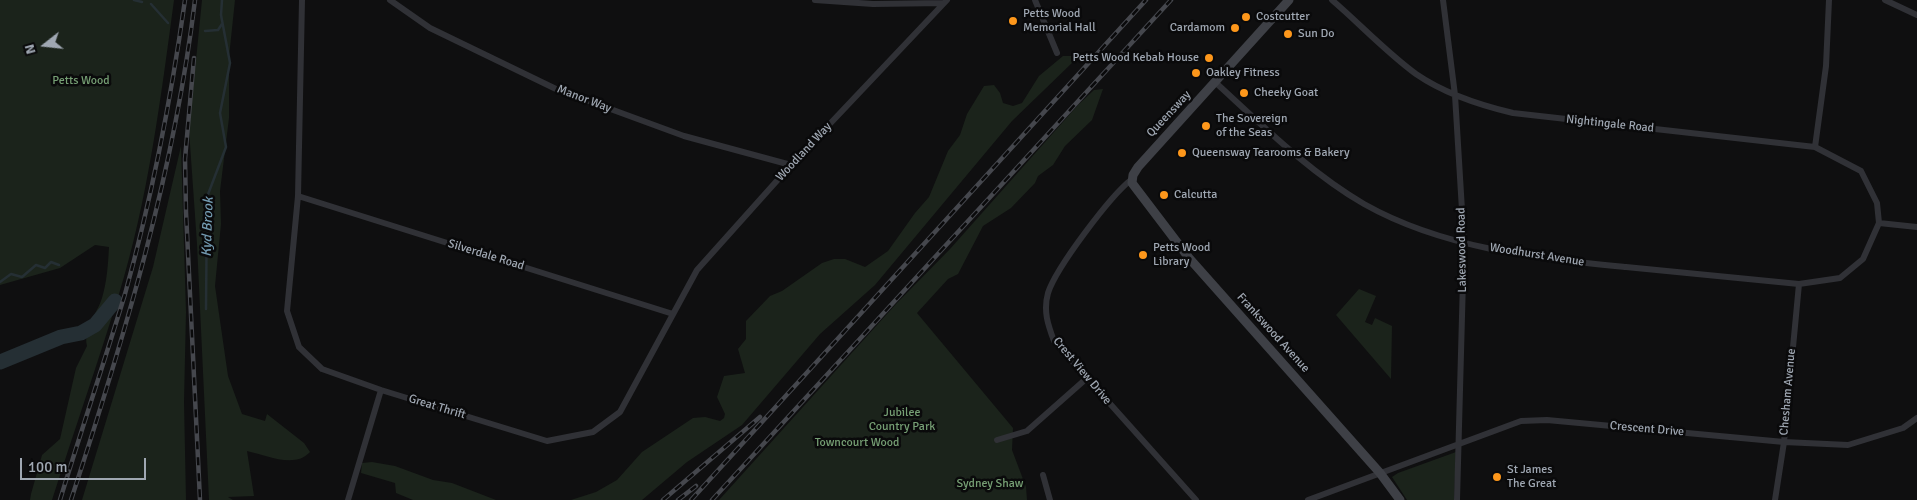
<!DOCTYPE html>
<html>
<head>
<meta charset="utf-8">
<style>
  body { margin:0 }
  #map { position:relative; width:1917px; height:500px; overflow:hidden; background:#0f0f10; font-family:Signika,sans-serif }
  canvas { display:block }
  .north { position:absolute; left:20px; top:20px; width:50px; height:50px; -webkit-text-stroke:4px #0a0a0b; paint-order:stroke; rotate:254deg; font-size:14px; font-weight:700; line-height:20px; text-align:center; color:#9fa7b2 }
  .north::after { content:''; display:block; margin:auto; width:18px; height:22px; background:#9fa7b2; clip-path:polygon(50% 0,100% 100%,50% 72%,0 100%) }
  .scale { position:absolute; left:20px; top:458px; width:126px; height:22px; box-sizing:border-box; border:2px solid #9fa7b2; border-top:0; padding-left:6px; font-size:15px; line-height:18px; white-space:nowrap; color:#9fa7b2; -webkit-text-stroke:4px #0a0a0b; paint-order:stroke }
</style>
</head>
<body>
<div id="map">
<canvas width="1917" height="500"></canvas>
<div class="north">N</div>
<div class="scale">100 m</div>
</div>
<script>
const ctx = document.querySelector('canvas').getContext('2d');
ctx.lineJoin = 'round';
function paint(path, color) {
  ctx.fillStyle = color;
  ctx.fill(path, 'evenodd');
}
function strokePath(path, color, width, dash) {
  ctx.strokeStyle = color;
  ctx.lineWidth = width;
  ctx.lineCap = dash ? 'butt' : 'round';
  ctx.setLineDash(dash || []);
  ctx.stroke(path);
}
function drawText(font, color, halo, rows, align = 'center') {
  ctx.font = font + ' Signika,sans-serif';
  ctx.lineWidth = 5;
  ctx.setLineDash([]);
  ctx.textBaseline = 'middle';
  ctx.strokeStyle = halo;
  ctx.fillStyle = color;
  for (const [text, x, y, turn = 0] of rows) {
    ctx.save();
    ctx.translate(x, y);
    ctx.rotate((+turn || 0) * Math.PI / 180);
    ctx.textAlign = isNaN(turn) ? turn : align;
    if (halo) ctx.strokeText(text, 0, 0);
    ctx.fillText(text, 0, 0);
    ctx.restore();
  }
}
const green = new Path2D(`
  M 0,0 L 174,0 C 161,97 148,200 119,294 C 98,363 74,431 52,500 L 30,500 L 31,494 L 42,455 L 60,439 L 76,368 L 87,346 C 83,329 97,314 102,298 C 107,281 108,265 109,247 L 95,245 L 60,268 L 0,285 Z
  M 202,0 L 235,0 L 229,57 L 229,118 L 220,191 L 221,224 L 215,286 L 228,376 L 242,414 L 265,421 L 267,414 L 304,443 L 310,452 C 295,469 266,455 247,451 L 254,496 L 228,497 L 233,500 L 209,500 L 197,244 L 189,130 Z
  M 1063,56 L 1074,56 L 1073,62 L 1012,121 L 875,285 L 820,334 L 742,425 L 687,462 L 642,500 L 571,500 L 596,492 L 617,480 L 642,452 L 693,418 L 705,417 L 720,421 L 724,418 L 725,414 L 717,397 L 724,376 L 745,373 L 738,349 L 746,339 L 746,321 L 770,296 L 782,291 L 822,263 L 834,259 L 845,259 L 865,267 L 888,251 L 915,213 L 929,197 L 948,151 L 960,135 L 967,114 L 984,86 L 994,85 L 1000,93 L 1003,103 L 1013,106 L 1022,103 L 1039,76 Z
  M 1103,89 L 1092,120 L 1065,146 L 1053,165 L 1038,176 L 1035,183 L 1011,208 L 983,226 L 958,274 L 948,279 L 917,313 L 1013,428 L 1012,450 L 1026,487 L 1027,500 L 719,500 L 896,304 L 950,249 L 1078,105 L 1094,90 Z
  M 181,146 L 186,312 L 184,402 L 186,500 L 82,500 L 153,267 Z
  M 1359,289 L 1376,296 L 1365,322 L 1372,325 L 1375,318 L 1392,326 L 1391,379 L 1336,315 Z
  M 1456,452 L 1454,500 L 1407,500 L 1392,477 L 1398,473 Z
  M 372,462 L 395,466 L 433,480 L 452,483 L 496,500 L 413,500 L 396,493 L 395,483 L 361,473 L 362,463 Z`);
const stream = new Path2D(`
  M 134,0 L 142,2
  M 151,4 L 168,23
  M 205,31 L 218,30 L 222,24
  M 0,282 L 11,274 L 22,277 L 36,265 L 45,268 L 51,262 L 59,265
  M 206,309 L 207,197 L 226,147 L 220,113 L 230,63 L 221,15 L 222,0
  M 100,310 L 106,312`);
const river = new Path2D(`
  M 0,362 L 61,337 L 81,333 L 95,325 L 115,301`);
const street = new Path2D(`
  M 302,0 L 298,196 L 287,311 L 299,347 L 322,369 L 381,390 L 547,441 L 593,432 L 620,412 L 697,270 L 791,165 L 947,0
  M 390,0 L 430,28 L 556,89 L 684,136 L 791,165
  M 815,0 L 873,4 L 944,3
  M 1035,0 L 1057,53
  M 1443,0 L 1455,95 L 1464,243 L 1457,500
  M 1885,0 L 1917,15
  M 1215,82 C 1262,125 1309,172 1364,204 C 1444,249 1537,258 1626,267 C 1684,273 1742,278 1799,284 L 1840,278 L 1863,259 L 1879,223 L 1877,203 L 1861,171 L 1815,147 L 1513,113 C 1479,105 1445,94 1416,74 C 1386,52 1360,24 1332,0
  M 1815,147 L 1826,66 L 1829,0
  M 1132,179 C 1110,196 1056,268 1048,293 C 1043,311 1048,325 1054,341 L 1196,500
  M 298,196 L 673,314
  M 1879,223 L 1917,227
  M 997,440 L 1027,431 L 1087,378
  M 1043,475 L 1050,500
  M 348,500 L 381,390
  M 1308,500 L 1521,421 L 1547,420 L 1784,442 L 1848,445 L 1903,428 L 1917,418
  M 1775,500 L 1784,442 L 1799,284`);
const secondary = new Path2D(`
  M 1289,0 L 1138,167 L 1133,175 L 1132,183 L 1189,258 L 1380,473 L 1400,500`);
const rail = new Path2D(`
  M 194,58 L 185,159 L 186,212 L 200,500
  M 60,500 C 81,431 104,363 125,294 C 152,197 171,99 185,0
  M 71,500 C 125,335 174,173 195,0
  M 663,500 L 760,417
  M 678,500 L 696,486
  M 691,500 L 1146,0
  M 712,500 L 1171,0`);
const markers = [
  [1246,17,5,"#fd971b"],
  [1013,21,5,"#fd971b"],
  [1235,28,5,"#fd971b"],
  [1288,34,5,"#fd971b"],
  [1209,58,5,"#fd971b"],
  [1196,73,5,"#fd971b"],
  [1244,93,5,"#fd971b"],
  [1206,126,5,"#fd971b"],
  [1182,153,5,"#fd971b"],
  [1164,195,5,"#fd971b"],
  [1143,255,5,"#fd971b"],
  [1497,477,5,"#fd971b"]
];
const poiNames = [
  ["Petts Wood",1023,14],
  ["Memorial Hall",1023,28],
  ["Costcutter",1256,17],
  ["Cardamom",1225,28,"right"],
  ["Sun Do",1298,34],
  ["Petts Wood Kebab House",1199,58,"right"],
  ["Oakley Fitness",1206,73],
  ["Cheeky Goat",1254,93],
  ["The Sovereign",1216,119],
  ["of the Seas",1216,133],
  ["Queensway Tearooms & Bakery",1192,153],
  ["Calcutta",1174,195],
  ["Petts Wood",1153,248],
  ["Library",1153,262],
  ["St James",1507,470],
  ["The Great",1507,484]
];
const parkNames = [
  ["Petts Wood",81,81],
  ["Jubilee",902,413],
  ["Country Park",902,427],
  ["Towncourt Wood",857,443],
  ["Sydney Shaw",990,484]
];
const streetNames = [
  ["Manor Way",584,99,21],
  ["Queensway",1169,114,-47],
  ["Nightingale Road",1610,124,6],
  ["Woodland Way",804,152,-47],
  ["Lakeswood Road",1462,250,-91],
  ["Silverdale Road",486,255,17],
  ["Woodhurst Avenue",1537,255,9],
  ["Frankswood Avenue",1273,333,48],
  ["Crest View Drive",1082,371,50],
  ["Chesham Avenue",1788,392,-85],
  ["Great Thrift",437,407,17],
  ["Crescent Drive",1647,429,5]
];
const waterNames = [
  ["Kyd Brook",208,227,-88]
];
paint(green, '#1b231b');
strokePath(stream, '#252f34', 2.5);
strokePath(river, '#252f34', 15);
strokePath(street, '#303136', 6);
strokePath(secondary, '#3e4046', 9);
strokePath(rail, '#45474d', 4.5);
strokePath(rail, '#0a0a0b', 2.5, [8]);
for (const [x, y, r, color] of markers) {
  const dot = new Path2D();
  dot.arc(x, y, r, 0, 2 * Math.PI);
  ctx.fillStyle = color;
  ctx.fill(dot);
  strokePath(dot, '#0a0a0b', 2);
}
drawText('12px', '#9fa7b2', '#0a0a0b', poiNames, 'left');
drawText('12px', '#769f74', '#0a0a0b', parkNames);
drawText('12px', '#9fa7b2', '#0a0a0b', streetNames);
drawText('italic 14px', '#739bb1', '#0a0a0b', waterNames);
</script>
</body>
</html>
